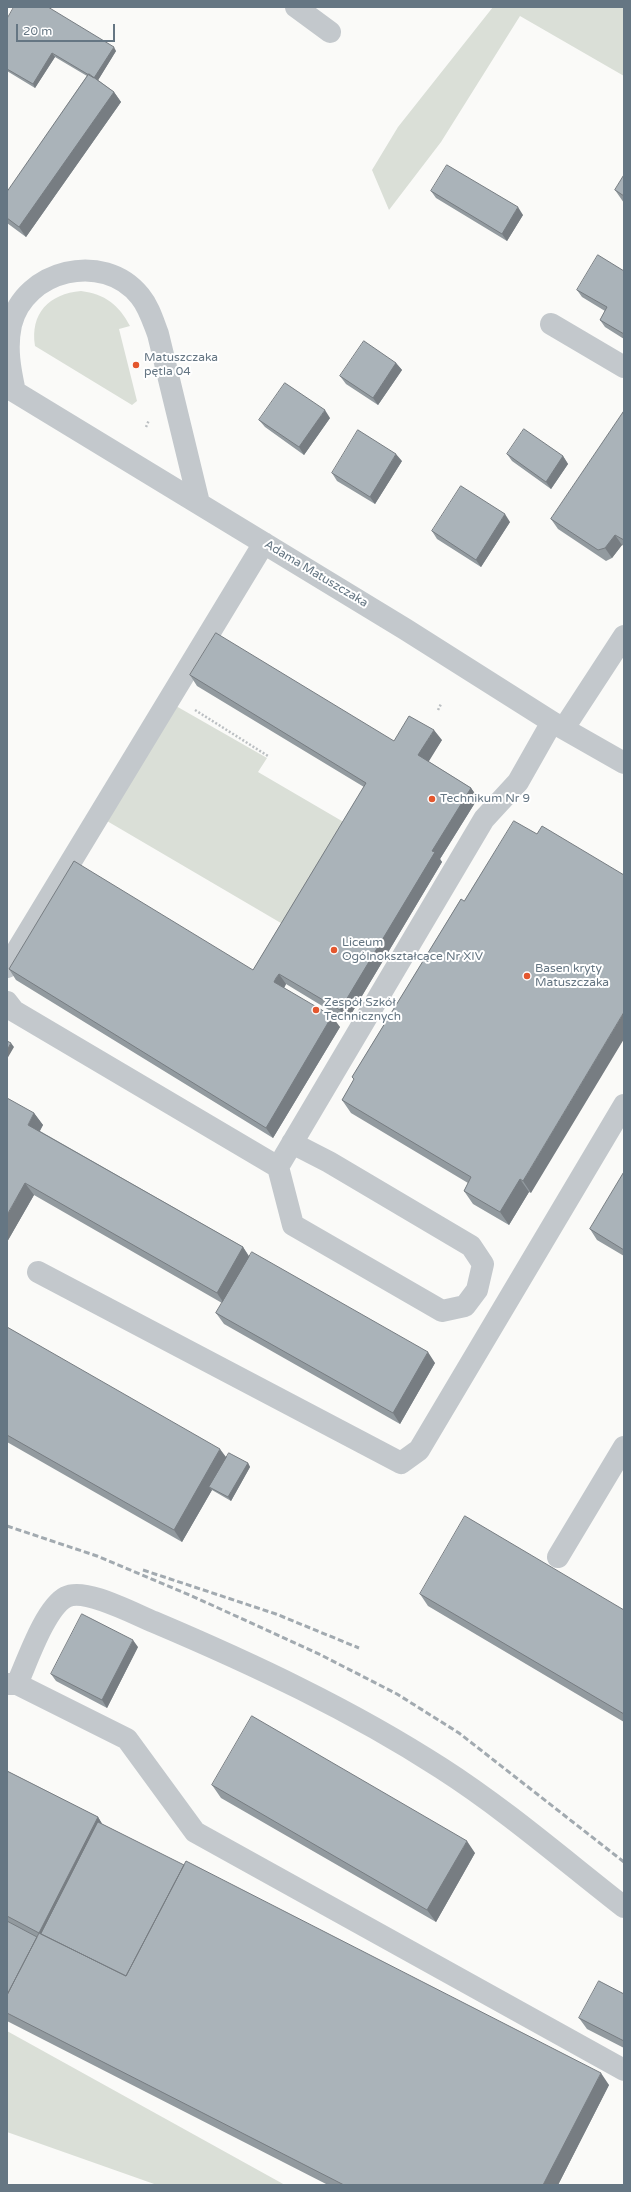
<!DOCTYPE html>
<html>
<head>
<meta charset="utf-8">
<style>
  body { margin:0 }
  #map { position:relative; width:631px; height:2192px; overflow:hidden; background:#fafaf8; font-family:"Varela Round",sans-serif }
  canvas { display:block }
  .frame { position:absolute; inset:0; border:8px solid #657683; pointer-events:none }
  .scale { position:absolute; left:16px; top:24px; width:99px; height:18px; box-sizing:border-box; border:2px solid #657683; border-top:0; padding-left:5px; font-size:12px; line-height:14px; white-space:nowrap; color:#657683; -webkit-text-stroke:3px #fff; paint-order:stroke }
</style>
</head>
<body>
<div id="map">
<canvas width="631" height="2192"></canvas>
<div class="frame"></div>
<div class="scale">20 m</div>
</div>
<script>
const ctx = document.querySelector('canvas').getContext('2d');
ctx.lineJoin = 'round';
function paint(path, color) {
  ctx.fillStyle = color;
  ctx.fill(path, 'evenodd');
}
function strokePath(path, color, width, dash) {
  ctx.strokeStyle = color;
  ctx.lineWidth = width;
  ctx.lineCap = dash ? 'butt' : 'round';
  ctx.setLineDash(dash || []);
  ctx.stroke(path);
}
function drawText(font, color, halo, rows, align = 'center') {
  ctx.font = font + ' "Varela Round",sans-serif';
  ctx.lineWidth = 4;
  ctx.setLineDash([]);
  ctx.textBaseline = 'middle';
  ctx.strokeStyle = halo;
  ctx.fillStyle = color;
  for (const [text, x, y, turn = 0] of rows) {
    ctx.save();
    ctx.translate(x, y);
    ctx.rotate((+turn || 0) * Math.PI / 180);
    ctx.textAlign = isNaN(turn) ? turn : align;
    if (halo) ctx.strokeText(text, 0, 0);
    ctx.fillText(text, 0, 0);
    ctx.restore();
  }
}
const green = new Path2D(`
  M 493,7 L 624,7 L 624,76 L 520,16 L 441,142 L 389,210 L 372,170 L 398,127 Z
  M 81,291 C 105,294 119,305 130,326 L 119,329 L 137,401 L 132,405 L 35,346 C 30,313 49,294 81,291 Z
  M 176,706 L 267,758 L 258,772 L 347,824 L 286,926 L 107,821 Z
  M 7,2031 L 285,2185 L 157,2185 L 7,2132 Z`);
const path = new Path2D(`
  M 146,427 L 149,420
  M 195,710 L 268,756
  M 438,710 L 441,704`);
const minor = new Path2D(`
  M 296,7 L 330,32
  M 551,324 L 624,367
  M 7,387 L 405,629 L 552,722 L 624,763
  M 15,392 C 10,369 6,348 11,325 C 24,270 103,250 140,296 C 149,307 153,321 158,334 L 199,503
  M 564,728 L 624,636
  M 7,967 L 264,543
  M 7,1002 L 14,1011 L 278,1167
  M 292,1143 L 329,1162 L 471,1246 L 483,1264 L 477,1290 L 465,1306 L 442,1311 L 293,1225 L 278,1167 L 484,819 L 518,782 L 552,722
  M 38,1272 L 401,1463 L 419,1450 L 624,1105
  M 558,1557 L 624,1447
  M 7,1684 L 17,1684 L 127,1739 L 195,1832 L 624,2070
  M 17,1684 C 27,1662 45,1608 66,1597 C 85,1587 134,1614 154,1622 C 253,1664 351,1710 441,1768 C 505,1809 565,1861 624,1907`);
const rail = new Path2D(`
  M 7,1526 L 97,1556 L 192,1596 L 321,1655 L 397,1694 L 459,1733 L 624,1862
  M 143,1570 L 276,1614 L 359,1648`);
const wall = new Path2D(`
  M 7,19 L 116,51 L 98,80 L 114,92 L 121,102 L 26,237 L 7,223 L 7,192 L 87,76 L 55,57 L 35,88 L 7,71 Z
  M 624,175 L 624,203 L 615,190 Z
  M 431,191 L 523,215 L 507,241 L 436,198 Z
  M 624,271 L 624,339 L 605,327 L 600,320 L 605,311 L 582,297 L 577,290 Z
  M 396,363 L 402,370 L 378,405 L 346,384 L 340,376 Z
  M 624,411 L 624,546 L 622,545 L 612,558 L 606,561 L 558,529 L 551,519 Z
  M 330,418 L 304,455 L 265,427 L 259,420 Z
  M 507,454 L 563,456 L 568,464 L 551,489 L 512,461 Z
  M 402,461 L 375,504 L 337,481 L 332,473 Z
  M 510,522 L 481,567 L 437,539 L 432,531 Z
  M 190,675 L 394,741 L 442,740 L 428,761 L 471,788 L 478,798 L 440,859 L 442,862 L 347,1021 L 286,984 L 284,988 L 340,1027 L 273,1138 L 16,980 L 9,969 L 253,970 L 364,787 L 197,686 Z
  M 461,899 L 531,1193 L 529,1192 L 509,1225 L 473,1204 L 464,1191 L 468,1183 L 351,1113 L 342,1100 L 354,1080 L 352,1077 Z
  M 34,1113 L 43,1125 L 40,1131 L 243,1247 L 249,1256 L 435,1363 L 400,1424 L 224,1324 L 216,1313 L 222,1303 L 34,1195 L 7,1242 Z
  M 624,1172 L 624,1256 L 597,1240 L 590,1229 Z
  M 7,1327 L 226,1457 L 248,1463 L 250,1467 L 231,1501 L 212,1490 L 182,1542 L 7,1442 Z
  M 420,1594 L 624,1610 L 624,1722 L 428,1606 Z
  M 138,1647 L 107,1708 L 56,1681 L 51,1674 Z
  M 7,1771 L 98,1817 L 102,1824 L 609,2085 L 558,2185 L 328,2185 L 7,2021 Z
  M 212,1785 L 475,1853 L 436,1922 L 221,1798 Z
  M 624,1994 L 624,2048 L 587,2029 L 579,2018 Z`);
const shadedWall = new Path2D(`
  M 114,47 L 116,51 L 97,82 L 94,78 Z
  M 52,53 L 55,57 L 35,88 L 33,84 Z
  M 114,92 L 121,102 L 26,237 L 19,227 Z
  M 518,207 L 523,215 L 507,241 L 502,234 Z
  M 396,363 L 402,370 L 378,405 L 373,398 Z
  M 325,410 L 330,418 L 304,455 L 299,447 Z
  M 396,454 L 402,461 L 375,504 L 370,497 Z
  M 563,456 L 568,464 L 551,489 L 546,482 Z
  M 505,514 L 510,522 L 481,567 L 476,560 Z
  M 615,535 L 622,545 L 612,558 L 605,548 Z
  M 434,730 L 442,740 L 426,766 L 418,755 Z
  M 471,788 L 478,798 L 440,859 L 442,862 L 347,1021 L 340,1010 L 432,851 Z
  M 279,974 L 286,984 L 284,988 L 274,982 Z
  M 624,1012 L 624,1039 L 531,1193 L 523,1181 Z
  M 332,1016 L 340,1027 L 273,1138 L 266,1128 Z
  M 11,1043 L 14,1047 L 7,1059 L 7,1050 Z
  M 34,1113 L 43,1125 L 36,1137 L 28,1125 Z
  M 520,1179 L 529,1192 L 509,1225 L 500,1212 Z
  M 25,1183 L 34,1195 L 7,1242 L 7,1215 Z
  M 243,1247 L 251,1260 L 225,1305 L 217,1293 Z
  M 428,1352 L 435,1363 L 400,1424 L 393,1413 Z
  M 220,1449 L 229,1461 L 209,1487 L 212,1490 L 182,1542 L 174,1530 Z
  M 248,1463 L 250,1467 L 231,1501 L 228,1497 Z
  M 133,1640 L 138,1647 L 107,1708 L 102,1700 Z
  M 98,1817 L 106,1830 L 50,1940 L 39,1933 Z
  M 467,1841 L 475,1853 L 436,1922 L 427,1910 Z
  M 601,2073 L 609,2085 L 558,2185 L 543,2185 Z`);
const building = new Path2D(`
  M 14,7 L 48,7 L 114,47 L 94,78 L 52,53 L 33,84 L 7,69 L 7,19 Z
  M 89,74 L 114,92 L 19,227 L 7,218 L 7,192 Z
  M 447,165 L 518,207 L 502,234 L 431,191 Z
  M 624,175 L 624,196 L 615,190 Z
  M 598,255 L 624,271 L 624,334 L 600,320 L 607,307 L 577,290 Z
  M 364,341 L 396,363 L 373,398 L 340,376 Z
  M 285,383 L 325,410 L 299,447 L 259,420 Z
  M 624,411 L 624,540 L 615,535 L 605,548 L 598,550 L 551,519 Z
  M 524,429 L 563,456 L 546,482 L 507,454 Z
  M 358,430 L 396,454 L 370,497 L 332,473 Z
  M 461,486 L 505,514 L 476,560 L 432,531 Z
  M 216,633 L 394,741 L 409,716 L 434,730 L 418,755 L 471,788 L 432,851 L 435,852 L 340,1010 L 279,974 L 276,978 L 274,982 L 332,1016 L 266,1128 L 9,969 L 74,861 L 253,970 L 366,783 L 190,675 Z
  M 514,821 L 537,834 L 542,826 L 624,875 L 624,1012 L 523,1181 L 520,1179 L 500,1212 L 464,1191 L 471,1177 L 342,1100 L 354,1079 L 352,1077 L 461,899 L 464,901 Z
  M 7,1041 L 11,1043 L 7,1050 Z
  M 7,1098 L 34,1113 L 28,1125 L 243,1247 L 217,1293 L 25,1183 L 7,1215 Z
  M 624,1172 L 624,1250 L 590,1229 Z
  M 252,1252 L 428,1352 L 393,1413 L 216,1313 Z
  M 7,1327 L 220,1449 L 174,1530 L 7,1435 Z
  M 229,1453 L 248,1463 L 228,1497 L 209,1487 Z
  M 465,1516 L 624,1610 L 624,1714 L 420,1594 Z
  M 82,1614 L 133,1640 L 102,1700 L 51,1674 Z
  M 252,1716 L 467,1841 L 427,1910 L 212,1785 Z
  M 7,1771 L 98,1817 L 39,1933 L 126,1976 L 186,1861 L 601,2073 L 543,2185 L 344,2185 L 7,2013 L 7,1995 L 39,1933 L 7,1916 Z
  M 98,1822 L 184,1865 L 126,1976 L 41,1934 Z
  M 7,1921 L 37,1937 L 7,1995 Z
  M 599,1981 L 624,1994 L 624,2041 L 579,2018 Z`);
const markers = [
  [136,365,4,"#e4572e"],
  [432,799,4,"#e4572e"],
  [334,950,4,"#e4572e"],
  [527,976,4,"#e4572e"],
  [316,1010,4,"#e4572e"]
];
const poiNames = [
  ["Matuszczaka",144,358],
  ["pętla 04",144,372],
  ["Technikum Nr 9",440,799],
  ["Liceum",342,943],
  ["Ogólnokształcące Nr XIV",342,957],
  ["Basen kryty",535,969],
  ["Matuszczaka",535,983],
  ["Zespół Szkół",324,1003],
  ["Technicznych",324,1017]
];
const streetNames = [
  ["Adama Matuszczaka",316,574,31]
];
paint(green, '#dadfd7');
strokePath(path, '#bbbfc2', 2.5, [2, 2]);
strokePath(minor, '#c3c8cc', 22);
strokePath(rail, '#a2aab0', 3, [6, 3]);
paint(wall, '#929a9f');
paint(shadedWall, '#777d82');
paint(building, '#aab3b9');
strokePath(building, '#777d82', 1);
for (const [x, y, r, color] of markers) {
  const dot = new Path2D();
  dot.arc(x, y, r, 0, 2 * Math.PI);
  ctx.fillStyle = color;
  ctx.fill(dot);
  strokePath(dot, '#fff', 1.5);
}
drawText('12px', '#657683', '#fff', poiNames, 'left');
drawText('12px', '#657683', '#fff', streetNames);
</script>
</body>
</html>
